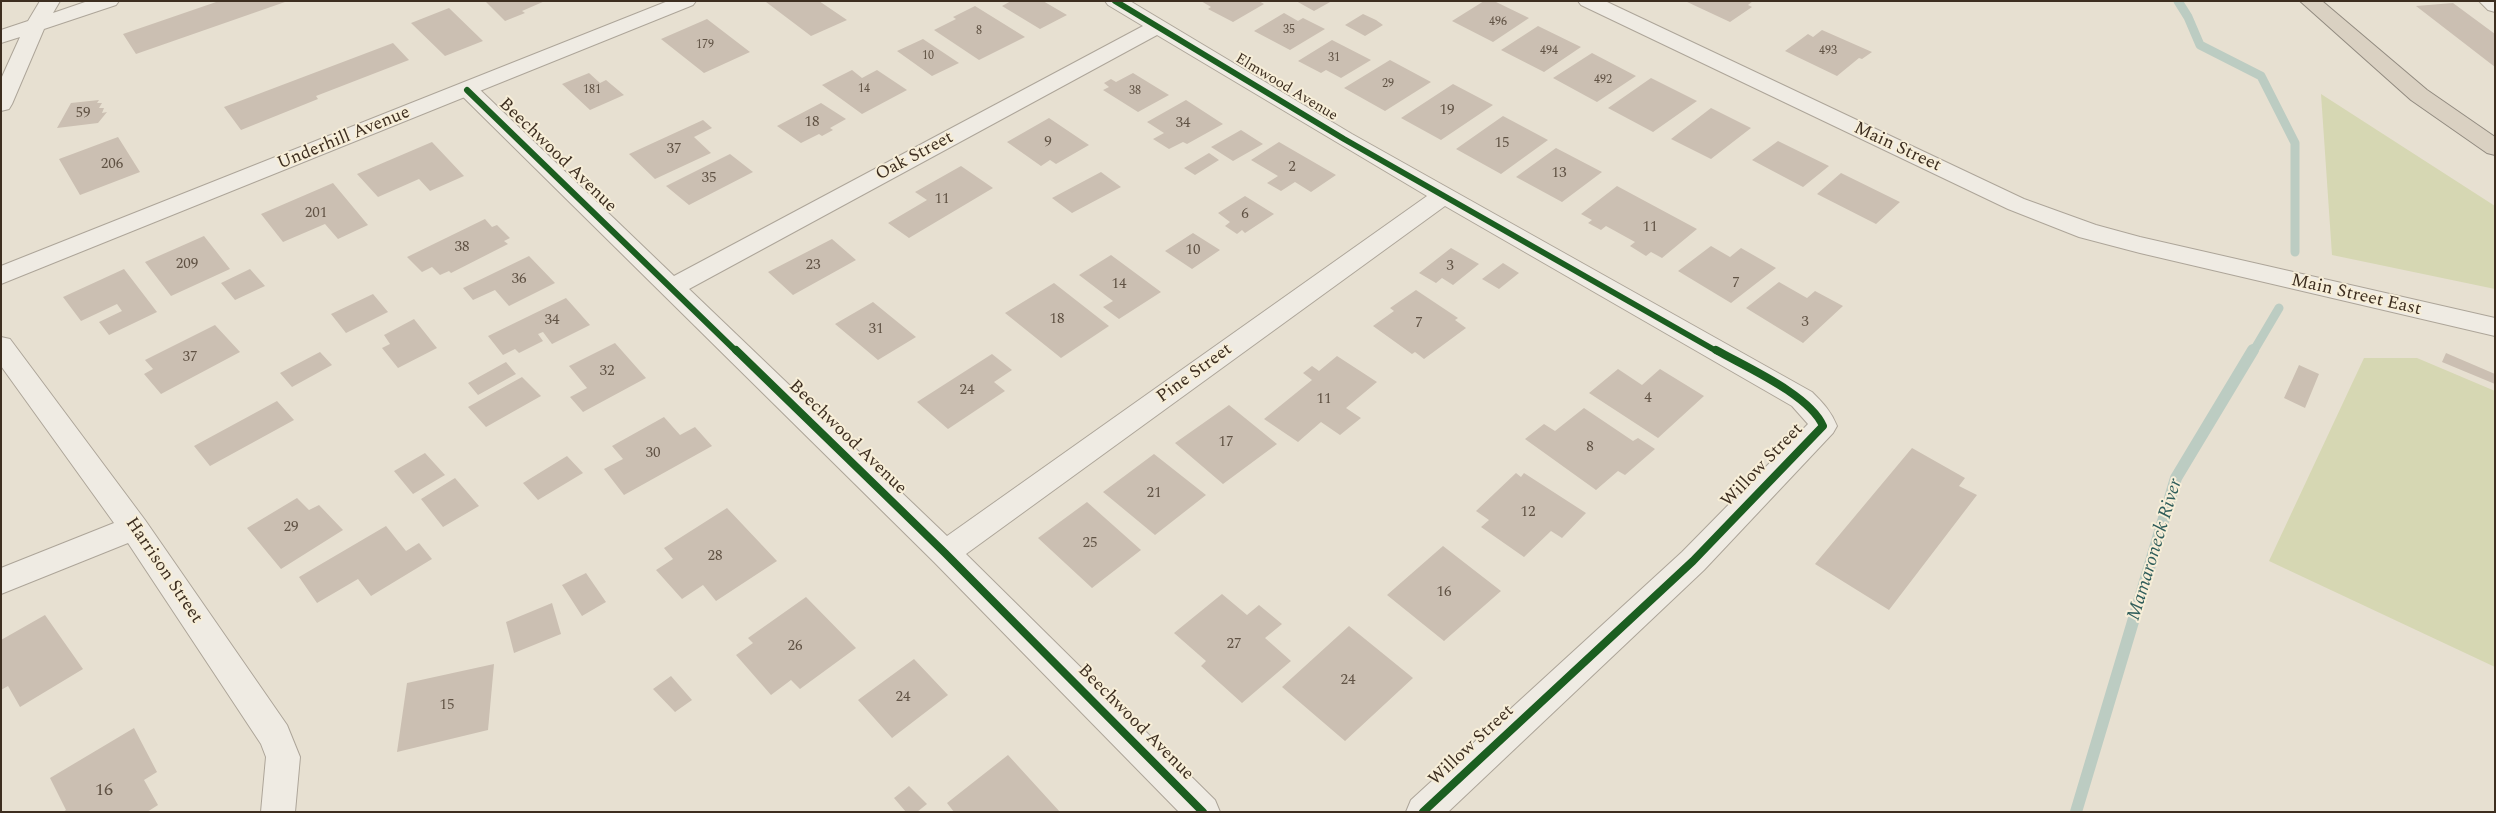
<!DOCTYPE html>
<html>
<head>
<meta charset="utf-8">
<style>
  body { margin:0 }
  #map { position:relative; width:2496px; height:813px; overflow:hidden; background:#e7e0d1; font-family:Spectral,serif }
  canvas { display:block }
  .frame { position:absolute; inset:0; border:2px solid #3d2e20; pointer-events:none }
</style>
</head>
<body>
<div id="map">
<canvas width="2496" height="813"></canvas>
<div class="frame"></div>
</div>
<script>
const ctx = document.querySelector('canvas').getContext('2d');
ctx.lineJoin = 'round';
function paint(path, color) {
  ctx.fillStyle = color;
  ctx.fill(path, 'evenodd');
}
function strokePath(path, color, width, dash) {
  ctx.strokeStyle = color;
  ctx.lineWidth = width;
  ctx.lineCap = dash ? 'butt' : 'round';
  ctx.setLineDash(dash || []);
  ctx.stroke(path);
}
function drawText(font, color, halo, rows, align = 'center') {
  ctx.font = font + ' Spectral,serif';
  ctx.lineWidth = 4;
  ctx.setLineDash([]);
  ctx.textBaseline = 'middle';
  ctx.strokeStyle = halo;
  ctx.fillStyle = color;
  for (const [text, x, y, turn = 0] of rows) {
    ctx.save();
    ctx.translate(x, y);
    ctx.rotate((+turn || 0) * Math.PI / 180);
    ctx.textAlign = isNaN(turn) ? turn : align;
    if (halo) ctx.strokeText(text, 0, 0);
    ctx.fillText(text, 0, 0);
    ctx.restore();
  }
}
const green = new Path2D(`
  M 2321,94 L 2495,206 L 2495,289 L 2332,255 Z
  M 2364,358 L 2417,358 L 2495,391 L 2495,667 L 2269,561 Z`);
const streamFar1 = new Path2D(`
  M 2178,1 L 2188,17 L 2200,45 L 2261,76 L 2295,143 L 2295,252
  M 2253,352 L 2279,308`);
const stream = new Path2D(`
  M 2076,812 L 2176,478 L 2253,350`);
const building = new Path2D(`
  M 219,1 L 285,2 L 136,54 L 123,34 Z
  M 485,1 L 545,1 L 522,11 L 525,13 L 505,21 Z
  M 769,1 L 819,1 L 847,20 L 811,36 L 766,2 Z
  M 1011,1 L 1043,1 L 1067,15 L 1040,29 L 1002,6 Z
  M 1201,1 L 1259,1 L 1264,4 L 1233,22 L 1208,9 L 1211,7 Z
  M 1296,1 L 1332,1 L 1314,11 Z
  M 1484,1 L 1494,1 L 1529,18 L 1493,42 L 1452,21 Z
  M 1685,1 L 1753,1 L 1748,5 L 1752,7 L 1730,22 Z
  M 2453,3 L 2495,34 L 2495,67 L 2416,6 Z
  M 975,6 L 1025,37 L 979,60 L 934,30 L 956,19 L 953,17 Z
  M 449,8 L 483,41 L 445,56 L 411,23 Z
  M 1284,13 L 1298,21 L 1303,18 L 1325,29 L 1290,50 L 1254,31 Z
  M 1363,14 L 1376,20 L 1383,25 L 1365,36 L 1345,25 Z
  M 707,19 L 750,52 L 704,73 L 661,39 Z
  M 1538,26 L 1581,47 L 1544,72 L 1501,50 Z
  M 1822,30 L 1872,52 L 1862,59 L 1859,58 L 1837,76 L 1785,51 L 1808,34 L 1813,37 Z
  M 923,39 L 959,63 L 932,76 L 897,51 Z
  M 1332,40 L 1371,60 L 1341,78 L 1326,70 L 1321,73 L 1298,61 Z
  M 393,43 L 409,60 L 316,96 L 318,99 L 241,130 L 224,107 Z
  M 1592,53 L 1636,76 L 1597,102 L 1553,78 Z
  M 1390,60 L 1431,82 L 1385,111 L 1344,88 Z
  M 852,70 L 862,78 L 877,70 L 907,90 L 862,114 L 822,85 Z
  M 589,73 L 600,83 L 606,80 L 624,95 L 590,110 L 562,84 Z
  M 1133,73 L 1169,95 L 1138,112 L 1103,90 L 1109,87 L 1104,83 L 1111,79 L 1116,82 Z
  M 1651,78 L 1697,101 L 1653,132 L 1608,108 Z
  M 1453,84 L 1493,105 L 1441,140 L 1401,118 Z
  M 99,100 L 97,103 L 102,103 L 99,108 L 104,108 L 102,113 L 107,112 L 98,123 L 57,128 L 71,103 Z
  M 1186,100 L 1223,124 L 1187,144 L 1183,142 L 1169,149 L 1153,139 L 1164,133 L 1147,122 Z
  M 821,103 L 846,119 L 830,128 L 833,130 L 822,136 L 819,134 L 801,143 L 777,126 Z
  M 1711,108 L 1751,128 L 1711,159 L 1671,139 Z
  M 1503,116 L 1548,140 L 1501,174 L 1456,149 Z
  M 1049,118 L 1089,145 L 1056,164 L 1050,160 L 1041,166 L 1007,142 Z
  M 703,120 L 712,128 L 694,137 L 711,153 L 655,179 L 629,154 Z
  M 1241,130 L 1263,144 L 1233,161 L 1211,147 Z
  M 118,137 L 140,172 L 80,195 L 59,159 Z
  M 1778,141 L 1829,166 L 1803,187 L 1752,160 Z
  M 432,142 L 464,176 L 430,191 L 419,179 L 378,197 L 357,174 Z
  M 1279,142 L 1336,175 L 1311,192 L 1295,182 L 1281,191 L 1267,183 L 1278,176 L 1251,160 Z
  M 1556,148 L 1602,172 L 1562,202 L 1516,177 Z
  M 1209,153 L 1219,160 L 1195,175 L 1184,168 Z
  M 730,154 L 753,172 L 689,205 L 666,186 Z
  M 961,166 L 993,188 L 909,238 L 888,223 L 927,200 L 915,192 Z
  M 1101,172 L 1121,187 L 1072,213 L 1052,198 Z
  M 1841,173 L 1900,202 L 1876,224 L 1817,194 Z
  M 333,183 L 368,225 L 338,239 L 325,224 L 283,242 L 261,214 Z
  M 1617,186 L 1697,229 L 1662,258 L 1651,252 L 1646,256 L 1630,246 L 1635,242 L 1606,226 L 1601,230 L 1588,223 L 1592,220 L 1581,214 Z
  M 1245,196 L 1274,214 L 1245,233 L 1242,230 L 1237,234 L 1225,226 L 1230,222 L 1218,213 Z
  M 485,219 L 492,227 L 497,225 L 510,238 L 504,241 L 508,244 L 451,273 L 449,271 L 440,275 L 432,267 L 422,272 L 407,257 Z
  M 1193,233 L 1220,250 L 1192,269 L 1165,251 Z
  M 204,236 L 230,269 L 171,296 L 145,262 Z
  M 832,239 L 856,260 L 793,295 L 768,272 Z
  M 1711,246 L 1730,257 L 1741,248 L 1776,268 L 1731,303 L 1678,271 Z
  M 1451,248 L 1479,264 L 1453,285 L 1442,278 L 1436,283 L 1419,273 Z
  M 1111,255 L 1161,292 L 1119,319 L 1103,307 L 1113,301 L 1079,275 Z
  M 529,256 L 555,283 L 509,306 L 495,290 L 473,300 L 463,288 Z
  M 1503,263 L 1519,273 L 1499,289 L 1482,279 Z
  M 124,269 L 157,312 L 109,335 L 99,322 L 122,311 L 117,304 L 81,321 L 63,297 Z
  M 250,269 L 265,286 L 235,300 L 221,283 Z
  M 1779,282 L 1807,298 L 1815,291 L 1843,306 L 1803,343 L 1746,308 Z
  M 1054,283 L 1109,326 L 1061,358 L 1005,313 Z
  M 1416,290 L 1458,318 L 1455,320 L 1466,328 L 1424,359 L 1415,352 L 1412,354 L 1373,326 L 1394,311 L 1390,308 Z
  M 373,294 L 388,312 L 346,333 L 331,314 Z
  M 566,298 L 590,325 L 552,344 L 543,332 L 538,334 L 543,341 L 519,353 L 515,349 L 503,355 L 488,336 Z
  M 873,302 L 916,337 L 878,360 L 835,324 Z
  M 414,319 L 437,348 L 398,368 L 382,348 L 390,344 L 384,335 Z
  M 215,325 L 240,352 L 161,394 L 144,374 L 153,369 L 145,360 Z
  M 615,343 L 646,378 L 583,412 L 570,397 L 587,388 L 569,366 Z
  M 320,352 L 332,365 L 292,387 L 280,373 Z
  M 2446,353 L 2495,374 L 2495,384 L 2442,362 Z
  M 992,354 L 1012,370 L 994,382 L 1005,391 L 948,429 L 917,402 Z
  M 1337,356 L 1377,382 L 1346,408 L 1361,418 L 1340,435 L 1321,422 L 1298,442 L 1264,419 L 1312,380 L 1303,373 L 1312,366 L 1319,371 Z
  M 506,362 L 516,374 L 478,395 L 468,383 Z
  M 2299,365 L 2319,374 L 2305,408 L 2284,398 Z
  M 1618,369 L 1642,385 L 1660,369 L 1704,396 L 1658,438 L 1589,393 Z
  M 522,377 L 541,396 L 486,427 L 468,407 Z
  M 277,401 L 294,420 L 210,466 L 194,446 Z
  M 1229,405 L 1277,444 L 1223,484 L 1175,443 Z
  M 1584,408 L 1633,441 L 1638,438 L 1655,449 L 1625,475 L 1618,471 L 1596,490 L 1525,439 L 1544,424 L 1555,431 Z
  M 664,417 L 680,435 L 695,427 L 712,446 L 624,495 L 604,469 L 623,459 L 612,446 Z
  M 1912,448 L 1965,478 L 1959,486 L 1977,495 L 1889,610 L 1815,564 Z
  M 425,453 L 445,475 L 413,494 L 394,471 Z
  M 1154,454 L 1206,495 L 1155,535 L 1103,492 Z
  M 567,456 L 583,473 L 538,500 L 523,483 Z
  M 1516,473 L 1521,477 L 1524,473 L 1586,513 L 1562,538 L 1551,531 L 1524,557 L 1481,527 L 1489,520 L 1476,511 Z
  M 455,478 L 479,506 L 443,527 L 421,499 Z
  M 297,498 L 309,510 L 319,505 L 343,530 L 281,569 L 247,528 Z
  M 1087,502 L 1141,550 L 1092,588 L 1038,538 Z
  M 727,508 L 777,561 L 716,601 L 703,585 L 682,599 L 656,570 L 673,559 L 664,548 Z
  M 386,526 L 406,551 L 419,543 L 432,559 L 371,596 L 358,579 L 317,603 L 299,577 Z
  M 1443,546 L 1501,591 L 1444,641 L 1387,595 Z
  M 586,573 L 606,602 L 582,616 L 562,585 Z
  M 1222,594 L 1247,615 L 1259,605 L 1282,624 L 1265,638 L 1291,661 L 1242,703 L 1201,666 L 1206,661 L 1174,633 Z
  M 806,597 L 856,648 L 800,689 L 791,680 L 771,695 L 736,655 L 753,643 L 748,638 Z
  M 552,603 L 561,634 L 514,653 L 506,622 Z
  M 45,615 L 83,669 L 20,707 L 8,686 L 1,690 L 1,640 Z
  M 1349,626 L 1413,678 L 1345,741 L 1282,687 Z
  M 914,659 L 948,695 L 892,738 L 858,700 Z
  M 494,664 L 488,730 L 397,752 L 407,683 Z
  M 671,676 L 692,700 L 675,712 L 653,689 Z
  M 134,728 L 157,772 L 144,780 L 158,805 L 147,812 L 63,812 L 66,810 L 50,778 Z
  M 1008,755 L 1060,812 L 954,812 L 947,803 Z
  M 909,786 L 927,804 L 917,812 L 906,812 L 894,798 Z`);
const minor = new Path2D(`
  M 40,1 L 60,1 L 53,13 L 88,1 L 119,1 L 116,5 L 44,29 L 12,104 L 9,109 L 1,111 L 1,79 L 20,37 L 1,43 L 1,30 L 28,21 Z
  M 1105,1 L 1130,1 L 1352,134 L 1812,392 C 1823,403 1831,411 1837,426 L 1833,433 L 1704,570 L 1448,812 L 1406,812 L 1411,800 L 1682,552 L 1808,424 L 1792,406 L 1445,206 L 966,554 L 1215,800 L 1220,812 L 1179,812 L 934,562 L 456,90 L 459,85 L 467,83 L 475,85 L 674,276 L 1143,26 L 1108,5 ZM 1157,35 L 1427,196 L 947,536 L 689,289 Z
  M 1,337 L 10,339 L 145,520 L 287,725 L 300,757 L 295,812 L 261,812 L 266,757 L 261,744 L 128,543 L 1,594 L 1,568 L 114,523 L 1,366 Z`);
const tertiary = new Path2D(`
  M 668,1 L 696,1 L 693,5 L 1,284 L 1,266 Z
  M 1578,1 L 1605,1 L 2024,199 L 2096,225 L 2140,237 L 2495,318 L 2495,336 L 2140,253 L 2079,237 L 2008,209 L 1581,5 Z
  M 2479,1 L 2495,1 L 2495,12 L 2488,10 Z`);
const motorway = new Path2D(`
  M 2300,1 L 2322,1 L 2427,90 L 2495,137 L 2495,155 L 2487,153 L 2411,100 Z`);
const cyclewayFar1 = new Path2D(`
  M 1115,1 L 1344,139 L 1718,352
  M 467,90 L 737,352`);
const cycleway = new Path2D(`
  M 736,350 L 945,553 L 1203,812
  M 1423,812 L 1693,561 L 1823,426 C 1810,395 1746,367 1716,350`);
const farNumbernames = [
  ["496",1498,23],
  ["35",1289,31],
  ["8",979,32],
  ["179",705,46],
  ["494",1549,52],
  ["493",1828,52],
  ["10",928,57],
  ["31",1334,59],
  ["492",1603,81],
  ["29",1388,85],
  ["14",864,90],
  ["181",592,91],
  ["38",1135,92]
];
const farStreetnames = [
  ["Elmwood Avenue",1286,88,31]
];
const numberNames = [
  ["19",1447,111],
  ["59",83,114],
  ["18",812,123],
  ["34",1183,124],
  ["9",1048,143],
  ["15",1502,144],
  ["37",674,150],
  ["206",112,165],
  ["2",1292,168],
  ["13",1559,174],
  ["35",709,179],
  ["11",942,200],
  ["201",316,214],
  ["6",1245,215],
  ["11",1650,228],
  ["38",462,248],
  ["10",1193,251],
  ["209",187,265],
  ["23",813,266],
  ["3",1450,267],
  ["36",519,280],
  ["7",1736,284],
  ["14",1119,285],
  ["18",1057,320],
  ["34",552,321],
  ["3",1805,323],
  ["7",1419,324],
  ["31",876,330],
  ["37",190,358],
  ["32",607,372],
  ["24",967,391],
  ["4",1648,399],
  ["11",1324,400],
  ["17",1226,443],
  ["8",1590,448],
  ["30",653,454],
  ["21",1154,494],
  ["12",1528,513],
  ["29",291,528],
  ["25",1090,544],
  ["28",715,557],
  ["16",1444,593],
  ["27",1234,645],
  ["26",795,647],
  ["24",1348,681],
  ["24",903,698],
  ["15",447,706]
];
const streetNames = [
  ["Underhill Avenue",344,139,-22],
  ["Main Street",1897,148,25],
  ["Beechwood Avenue",557,156,44],
  ["Oak Street",915,157,-28],
  ["Main Street East",2356,296,13],
  ["Pine Street",1195,374,-36],
  ["Beechwood Avenue",847,438,44],
  ["Willow Street",1763,466,-46],
  ["Harrison Street",163,571,56],
  ["Beechwood Avenue",1135,723,45],
  ["Willow Street",1472,746,-43]
];
const nearNumbernames = [
  ["16",104,791]
];
const waterNames = [
  ["Mamaroneck River",2156,550,-73]
];
paint(green, '#d6d7b3');
strokePath(streamFar1, '#bcccc2', 9);
strokePath(stream, '#bcccc2', 12);
paint(building, '#cbbfb2');
strokePath(minor, '#ada599', 2);
strokePath(tertiary, '#ada599', 2);
strokePath(motorway, '#928b80', 2);
paint(minor, '#efebe3');
paint(tertiary, '#efebe3');
paint(motorway, '#dad1c2');
strokePath(cyclewayFar1, '#1b5e20', 6);
strokePath(cycleway, '#1b5e20', 8);
drawText('12px', '#605244', null, farNumbernames);
drawText('15px', '#3d2e20', '#f7eed8', farStreetnames);
drawText('15px', '#605244', null, numberNames);
drawText('18px', '#3d2e20', '#f7eed8', streetNames);
drawText('18px', '#605244', null, nearNumbernames);
drawText('italic 19px', '#2f5d5a', '#f7eed8', waterNames);
</script>
</body>
</html>
